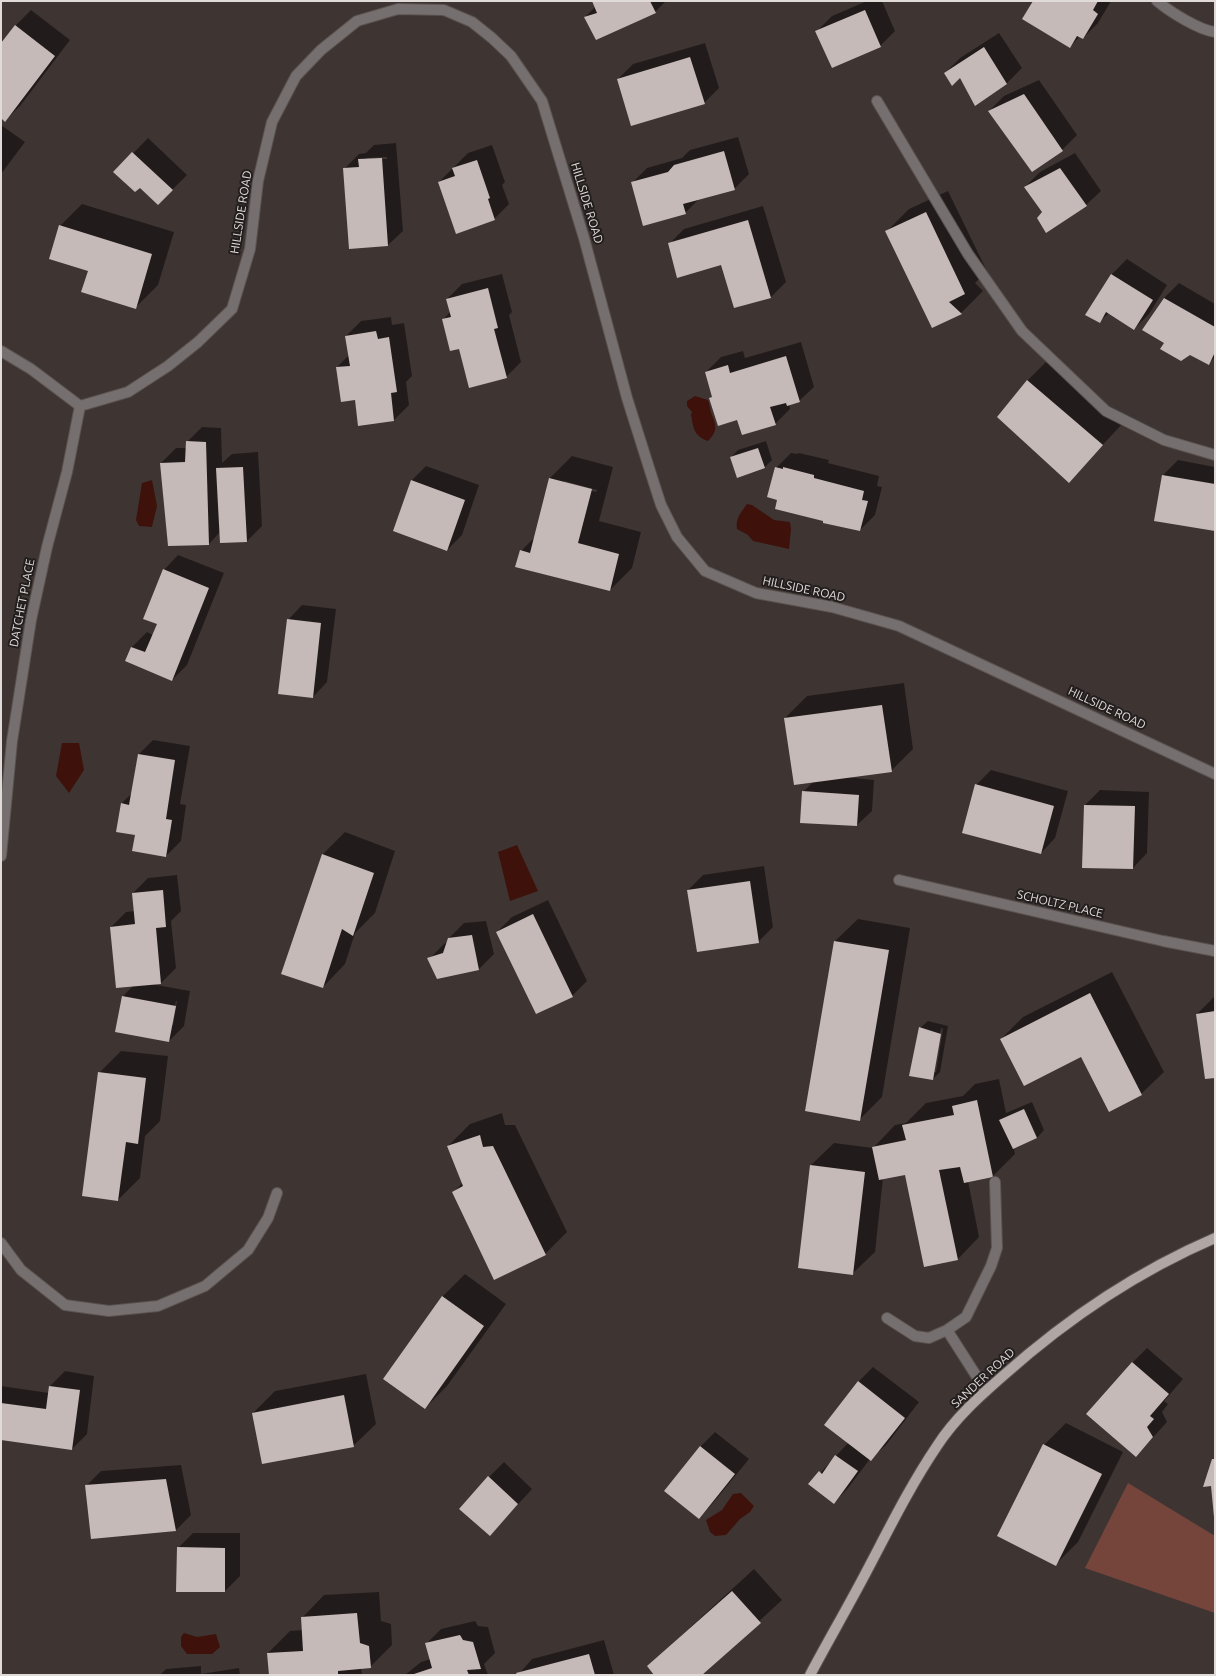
<!DOCTYPE html>
<html>
<head>
<meta charset="utf-8">
<style>
  body { margin:0 }
  #map { position:relative; width:1216px; height:1676px; overflow:hidden; background:#3e3533; font-family:Ubuntu,sans-serif }
  canvas { display:block }
  .frame { position:absolute; inset:0; border:2px solid #e0dad9; pointer-events:none }
</style>
</head>
<body>
<div id="map">
<canvas width="1216" height="1676"></canvas>
<div class="frame"></div>
</div>
<script>
const ctx = document.querySelector('canvas').getContext('2d');
ctx.lineJoin = 'round';
function paint(path, color) {
  ctx.fillStyle = color;
  ctx.fill(path, 'evenodd');
}
function strokePath(path, color, width, dash) {
  ctx.strokeStyle = color;
  ctx.lineWidth = width;
  ctx.lineCap = dash ? 'butt' : 'round';
  ctx.setLineDash(dash || []);
  ctx.stroke(path);
}
function drawText(font, color, halo, rows, align = 'center') {
  ctx.font = font + ' Ubuntu,sans-serif';
  ctx.lineWidth = 4;
  ctx.setLineDash([]);
  ctx.textBaseline = 'middle';
  ctx.strokeStyle = halo;
  ctx.fillStyle = color;
  for (const [text, x, y, turn = 0] of rows) {
    ctx.save();
    ctx.translate(x, y);
    ctx.rotate((+turn || 0) * Math.PI / 180);
    ctx.textAlign = isNaN(turn) ? turn : align;
    if (halo) ctx.strokeText(text, 0, 0);
    ctx.fillText(text, 0, 0);
    ctx.restore();
  }
}
const green = new Path2D(`
  M 1128,1483 L 1215,1536 L 1215,1613 L 1085,1568 Z`);
const water = new Path2D(`
  M 695,396 L 708,400 C 710,405 710,411 712,415 C 717,426 717,432 708,441 C 697,437 694,432 692,421 C 692,416 690,417 692,412 L 687,406 L 687,401 Z
  M 152,480 L 157,506 L 152,527 L 139,526 L 136,520 L 142,483 Z
  M 747,504 L 752,505 L 774,520 L 790,522 L 791,529 L 789,549 L 753,541 L 748,535 L 737,529 C 735,519 741,512 747,504 Z
  M 62,743 L 79,743 L 84,770 L 69,793 L 56,776 Z
  M 517,845 L 538,891 L 510,901 L 498,852 Z
  M 741,1493 L 754,1506 L 750,1512 L 740,1519 L 726,1535 L 715,1536 L 710,1532 L 706,1520 L 722,1510 L 733,1494 Z
  M 184,1633 L 197,1637 L 216,1634 L 220,1647 L 212,1654 L 187,1654 L 181,1646 L 181,1637 Z`);
const shadow = new Path2D(`
  M 593,1 L 666,1 L 655,12 L 585,17 L 595,7 Z
  M 867,1 L 882,1 L 895,31 L 880,46 L 817,31 L 832,16 Z
  M 1034,1 L 1111,1 L 1098,23 L 1083,38 L 1080,36 L 1070,47 Z
  M 31,10 L 70,40 L 20,106 L 5,120 L 1,117 L 1,45 L 16,25 Z
  M 999,33 L 1022,68 L 1007,83 L 975,105 L 961,77 L 945,73 L 960,58 Z
  M 705,43 L 719,88 L 704,103 L 618,79 L 633,64 Z
  M 1039,80 L 1077,135 L 1062,150 L 989,111 L 1004,96 Z
  M 1,125 L 25,142 L 1,174 Z
  M 738,137 L 749,174 L 734,189 L 699,199 L 685,213 L 632,183 L 647,168 L 682,158 L 690,150 Z
  M 148,138 L 187,175 L 158,204 L 140,187 L 115,172 Z
  M 396,143 L 403,231 L 388,245 L 344,169 L 359,154 L 366,153 L 374,145 ZM 387,157 L 387,159 L 365,160 L 367,158 Z
  M 492,145 L 505,182 L 502,185 L 509,204 L 494,219 L 439,182 L 468,153 Z
  M 1075,153 L 1101,191 L 1086,205 L 1044,212 L 1025,187 L 1040,172 Z
  M 948,191 L 987,271 L 975,283 L 983,291 L 961,313 L 932,327 L 886,232 L 909,209 Z
  M 82,204 L 174,232 L 158,285 L 136,307 L 89,270 L 60,226 Z
  M 763,206 L 786,282 L 771,297 L 735,307 L 722,264 L 669,244 L 684,229 Z
  M 1127,259 L 1167,285 L 1149,314 L 1134,329 L 1109,313 L 1099,322 L 1087,314 L 1112,274 Z
  M 502,274 L 512,312 L 509,315 L 521,362 L 506,377 L 460,347 L 443,320 L 450,312 L 447,299 L 462,284 Z
  M 1179,283 L 1215,304 L 1215,357 L 1209,363 L 1144,330 L 1164,298 Z
  M 391,317 L 392,325 L 404,323 L 412,376 L 406,382 L 409,405 L 394,420 L 359,425 L 355,399 L 337,367 L 349,355 L 346,336 L 361,321 Z
  M 801,342 L 814,387 L 799,401 L 789,404 L 790,409 L 775,424 L 738,419 L 710,398 L 713,396 L 706,372 L 721,357 L 743,351 L 745,358 Z
  M 1050,358 L 1124,422 L 1069,481 L 999,417 L 1028,380 Z
  M 202,427 L 221,428 L 222,463 L 232,454 L 258,452 L 262,526 L 247,541 L 221,542 L 220,532 L 209,544 L 168,545 L 161,463 L 176,448 L 187,448 L 187,442 Z
  M 766,441 L 772,460 L 764,468 L 731,457 L 738,450 Z
  M 791,453 L 797,454 L 799,453 L 829,460 L 828,463 L 879,476 L 877,486 L 882,487 L 875,515 L 860,530 L 824,521 L 778,500 L 776,468 Z
  M 572,456 L 613,467 L 599,521 L 641,532 L 632,568 L 610,590 L 521,551 L 536,536 L 550,478 ZM 564,481 L 597,490 L 596,492 L 564,483 Z
  M 1178,460 L 1215,467 L 1215,530 L 1163,475 Z
  M 426,466 L 479,485 L 462,535 L 447,550 L 411,481 Z
  M 178,555 L 224,573 L 187,665 L 172,680 L 126,661 L 132,647 L 147,632 L 153,635 L 158,624 L 164,570 Z
  M 302,605 L 336,609 L 327,682 L 313,697 L 288,620 Z
  M 904,683 L 913,749 L 891,771 L 846,777 L 874,780 L 872,811 L 857,825 L 803,792 L 813,782 L 785,718 L 807,696 Z
  M 153,740 L 190,746 L 180,804 L 186,805 L 181,841 L 166,856 L 136,834 L 121,804 L 132,793 L 138,755 Z
  M 991,770 L 1068,791 L 1055,838 L 1041,853 L 976,785 Z
  M 1100,790 L 1149,792 L 1147,853 L 1133,868 L 1085,805 Z
  M 345,832 L 395,851 L 375,913 L 355,933 L 345,964 L 323,987 L 323,854 Z
  M 764,866 L 773,927 L 758,942 L 688,890 L 703,875 Z
  M 177,875 L 181,911 L 171,921 L 176,968 L 161,983 L 151,984 L 190,991 L 184,1026 L 169,1041 L 122,997 L 134,985 L 111,927 L 126,912 L 135,911 L 133,893 L 148,878 ZM 176,1001 L 177,1001 L 173,1025 L 171,1025 Z
  M 548,900 L 587,981 L 572,996 L 497,932 L 512,917 Z
  M 858,919 L 910,928 L 882,1097 L 860,1119 L 835,941 Z
  M 486,921 L 494,954 L 479,969 L 437,978 L 429,959 L 444,944 L 448,942 L 449,938 L 464,923 Z
  M 1112,972 L 1164,1072 L 1141,1094 L 1081,1056 L 1001,1039 L 1023,1017 Z
  M 1215,996 L 1215,1077 L 1197,1014 Z
  M 928,1021 L 948,1026 L 940,1072 L 933,1079 L 920,1028 ZM 941,1028 L 943,1029 L 936,1072 L 934,1072 Z
  M 121,1051 L 168,1056 L 160,1121 L 145,1136 L 140,1178 L 118,1200 L 99,1073 Z
  M 999,1079 L 1006,1113 L 1032,1102 L 1044,1130 L 1037,1138 L 1014,1148 L 1015,1154 L 993,1176 L 968,1181 L 979,1237 L 957,1260 L 905,1174 L 883,1178 L 875,1252 L 852,1274 L 811,1165 L 834,1143 L 873,1148 L 895,1125 L 906,1123 L 926,1103 L 963,1096 L 975,1084 Z
  M 502,1113 L 505,1125 L 515,1125 L 567,1232 L 545,1254 L 453,1193 L 463,1182 L 448,1146 L 470,1124 Z
  M 465,1274 L 506,1304 L 447,1386 L 425,1408 L 385,1379 L 443,1296 Z
  M 1147,1348 L 1183,1379 L 1164,1401 L 1168,1404 L 1162,1412 L 1167,1422 L 1136,1456 L 1132,1363 Z
  M 873,1367 L 919,1402 L 886,1445 L 870,1459 L 848,1488 L 834,1503 L 810,1484 L 849,1442 L 858,1382 Z
  M 65,1371 L 94,1376 L 87,1434 L 72,1449 L 1,1439 L 1,1386 L 49,1393 L 50,1386 Z
  M 366,1374 L 376,1424 L 353,1446 L 253,1413 L 275,1391 Z
  M 1066,1423 L 1123,1452 L 1078,1542 L 1056,1564 L 1044,1445 Z
  M 715,1432 L 749,1459 L 713,1503 L 699,1518 L 700,1447 Z
  M 504,1462 L 532,1489 L 490,1535 L 489,1477 Z
  M 181,1465 L 191,1515 L 176,1530 L 86,1486 L 101,1471 Z
  M 193,1533 L 240,1533 L 240,1576 L 225,1591 L 178,1548 Z
  M 754,1569 L 782,1600 L 701,1675 L 656,1675 L 648,1666 Z
  M 379,1592 L 381,1621 L 391,1624 L 392,1645 L 370,1667 L 361,1668 L 362,1675 L 270,1675 L 268,1653 L 290,1631 L 303,1630 L 302,1618 L 324,1595 Z
  M 475,1621 L 478,1626 L 488,1627 L 495,1653 L 484,1664 L 488,1675 L 405,1675 L 421,1662 L 431,1659 L 426,1644 L 441,1629 Z
  M 604,1640 L 614,1675 L 518,1675 L 532,1659 Z
  M 201,1666 L 201,1674 L 239,1668 L 240,1675 L 160,1675 L 166,1669 Z`);
const building = new Path2D(`
  M 592,1 L 650,1 L 656,13 L 596,40 L 584,17 L 597,13 Z
  M 1033,1 L 1098,1 L 1093,10 L 1098,14 L 1083,39 L 1077,36 L 1070,48 L 1022,19 Z
  M 865,10 L 881,47 L 832,68 L 815,31 Z
  M 15,25 L 55,56 L 5,122 L 1,118 L 1,43 Z
  M 984,47 L 1007,84 L 975,106 L 960,78 L 952,86 L 944,73 Z
  M 690,57 L 705,104 L 631,126 L 617,79 Z
  M 1024,94 L 1063,151 L 1032,172 L 988,111 Z
  M 724,151 L 735,190 L 683,204 L 686,214 L 643,226 L 631,182 L 668,172 L 674,165 Z
  M 132,152 L 173,190 L 158,205 L 140,188 L 135,192 L 113,172 Z
  M 382,158 L 388,246 L 349,249 L 343,168 L 359,167 L 358,159 Z
  M 477,160 L 490,198 L 488,199 L 495,220 L 456,234 L 438,182 L 455,176 L 452,168 Z
  M 1060,168 L 1087,206 L 1046,233 L 1037,218 L 1042,212 L 1024,187 Z
  M 926,212 L 965,294 L 949,302 L 962,314 L 932,328 L 885,231 Z
  M 748,220 L 771,298 L 734,308 L 721,265 L 677,278 L 668,243 Z
  M 59,225 L 152,254 L 136,309 L 81,292 L 88,271 L 49,259 Z
  M 1111,274 L 1153,300 L 1134,330 L 1106,312 L 1100,323 L 1085,315 Z
  M 488,288 L 498,328 L 494,329 L 507,378 L 469,388 L 459,349 L 450,351 L 442,319 L 451,317 L 446,299 Z
  M 1164,298 L 1215,327 L 1215,352 L 1209,365 L 1190,355 L 1181,361 L 1160,349 L 1164,343 L 1142,330 Z
  M 376,331 L 378,339 L 389,337 L 397,392 L 391,393 L 394,421 L 358,426 L 355,400 L 341,402 L 336,367 L 350,366 L 345,336 Z
  M 786,356 L 800,402 L 787,406 L 786,403 L 770,407 L 776,425 L 742,435 L 737,420 L 718,426 L 709,398 L 712,397 L 705,372 L 728,365 L 730,373 Z
  M 1027,380 L 1103,445 L 1069,483 L 997,417 Z
  M 186,441 L 206,442 L 209,545 L 168,546 L 160,463 L 185,462 Z
  M 758,448 L 765,468 L 737,478 L 730,457 Z
  M 243,467 L 247,542 L 220,543 L 216,468 Z
  M 775,467 L 783,469 L 783,467 L 814,475 L 814,478 L 864,491 L 862,500 L 868,501 L 860,531 L 823,523 L 823,521 L 775,509 L 777,500 L 767,497 Z
  M 1162,475 L 1215,484 L 1215,531 L 1154,521 Z
  M 549,478 L 592,489 L 578,543 L 619,554 L 610,591 L 515,567 L 520,550 L 530,553 Z
  M 411,480 L 465,500 L 447,551 L 393,531 Z
  M 163,569 L 209,588 L 172,681 L 125,661 L 131,647 L 145,652 L 157,624 L 143,619 Z
  M 287,619 L 321,623 L 313,698 L 278,694 Z
  M 882,705 L 892,772 L 794,785 L 784,718 Z
  M 138,754 L 175,760 L 166,819 L 172,820 L 166,857 L 132,851 L 135,835 L 116,832 L 121,803 L 129,805 Z
  M 975,784 L 1054,806 L 1041,854 L 962,833 Z
  M 802,791 L 859,795 L 857,826 L 800,823 Z
  M 1084,805 L 1135,806 L 1133,869 L 1082,868 Z
  M 322,854 L 374,873 L 353,936 L 342,929 L 323,988 L 281,974 Z
  M 750,881 L 759,943 L 697,952 L 687,890 Z
  M 163,890 L 166,927 L 156,928 L 161,984 L 116,988 L 110,927 L 135,924 L 132,893 Z
  M 533,914 L 573,997 L 536,1014 L 496,932 Z
  M 472,935 L 479,970 L 437,979 L 427,958 L 443,953 L 448,938 Z
  M 834,941 L 889,950 L 860,1121 L 805,1111 Z
  M 1090,993 L 1142,1095 L 1109,1112 L 1081,1057 L 1024,1086 L 1000,1039 Z
  M 122,996 L 176,1006 L 169,1042 L 115,1032 Z
  M 1215,1011 L 1215,1078 L 1205,1079 L 1196,1014 Z
  M 919,1027 L 941,1034 L 933,1080 L 909,1076 Z
  M 98,1072 L 146,1078 L 138,1144 L 126,1142 L 118,1201 L 82,1196 Z
  M 977,1100 L 993,1177 L 964,1183 L 960,1167 L 939,1170 L 958,1260 L 924,1267 L 905,1175 L 879,1180 L 872,1147 L 906,1140 L 902,1125 L 954,1115 L 952,1106 Z
  M 1024,1109 L 1037,1138 L 1013,1149 L 999,1120 Z
  M 480,1135 L 483,1147 L 493,1146 L 546,1255 L 494,1280 L 452,1192 L 463,1186 L 447,1146 Z
  M 810,1165 L 865,1172 L 853,1275 L 798,1268 Z
  M 442,1296 L 484,1326 L 425,1409 L 383,1379 Z
  M 1132,1362 L 1169,1394 L 1150,1416 L 1154,1419 L 1147,1427 L 1153,1437 L 1136,1457 L 1086,1414 Z
  M 858,1381 L 905,1418 L 871,1461 L 824,1425 Z
  M 49,1386 L 80,1390 L 72,1450 L 1,1440 L 1,1403 L 46,1409 Z
  M 344,1395 L 354,1447 L 262,1464 L 252,1413 Z
  M 1043,1444 L 1102,1474 L 1056,1566 L 997,1536 Z
  M 700,1446 L 735,1474 L 699,1519 L 664,1491 Z
  M 835,1455 L 858,1471 L 834,1504 L 808,1484 L 819,1471 L 822,1474 Z
  M 1212,1459 L 1215,1459 L 1215,1517 L 1214,1517 L 1211,1486 L 1203,1487 Z
  M 488,1476 L 518,1504 L 490,1536 L 459,1509 Z
  M 166,1479 L 176,1531 L 91,1539 L 85,1485 Z
  M 177,1547 L 225,1548 L 225,1592 L 176,1592 Z
  M 732,1591 L 761,1623 L 702,1675 L 654,1675 L 647,1666 Z
  M 357,1613 L 360,1643 L 369,1646 L 371,1668 L 338,1671 L 338,1675 L 269,1675 L 267,1653 L 303,1651 L 301,1617 Z
  M 460,1635 L 463,1640 L 473,1642 L 481,1669 L 467,1670 L 469,1675 L 411,1675 L 432,1668 L 425,1643 Z
  M 589,1654 L 595,1675 L 517,1675 L 516,1673 Z`);
const minor = new Path2D(`
  M 1157,1 C 1170,12 1199,30 1215,32
  M 877,101 L 968,254 L 1022,331 L 1106,411 L 1164,440 L 1215,455
  M 1,351 L 31,369 L 80,406
  M 80,406 L 128,392 L 168,366 L 198,342 L 232,309 L 250,249 L 258,181 L 272,122 L 296,76 L 321,50 L 357,21 L 398,9 L 444,10 L 472,22 L 492,38 L 511,56 L 542,101 L 584,238 L 627,398 L 651,474 L 661,505 L 677,537 L 705,571 L 756,593 L 832,607 L 899,626 L 1215,774
  M 1,856 L 12,741 L 31,620 L 47,547 L 67,472 L 80,406
  M 899,880 L 1163,941 L 1215,951
  M 1,1243 L 21,1270 L 65,1305 L 109,1311 L 158,1306 L 205,1286 L 248,1250 L 268,1218 L 277,1193
  M 887,1318 L 915,1336 L 929,1338 L 947,1330 L 966,1317 L 991,1266 L 997,1248 L 995,1182
  M 947,1330 L 986,1391`);
const major = new Path2D(`
  M 810,1675 C 827,1643 845,1612 862,1580 C 886,1535 908,1489 937,1446 C 955,1418 980,1396 1004,1375 C 1068,1318 1136,1272 1215,1238`);
const streetNames = [
  ["HILLSIDE ROAD",587,203,73],
  ["HILLSIDE ROAD",241,212,-81],
  ["HILLSIDE ROAD",804,589,12],
  ["DATCHET PLACE",22,603,-79],
  ["HILLSIDE ROAD",1107,708,25],
  ["SCHOLTZ PLACE",1060,904,13],
  ["SANDER ROAD",983,1378,-43]
];
paint(green, '#75453c');
paint(water, '#3e110b');
paint(shadow, '#0007');
paint(building, '#c6bab8');
strokePath(minor, '#5b5351', 12);
strokePath(major, '#5b5351', 12);
strokePath(minor, '#75706f', 10);
strokePath(major, '#b0a7a5', 10);
drawText('12px', '#e0dad9', '#221e1d', streetNames);
</script>
</body>
</html>
